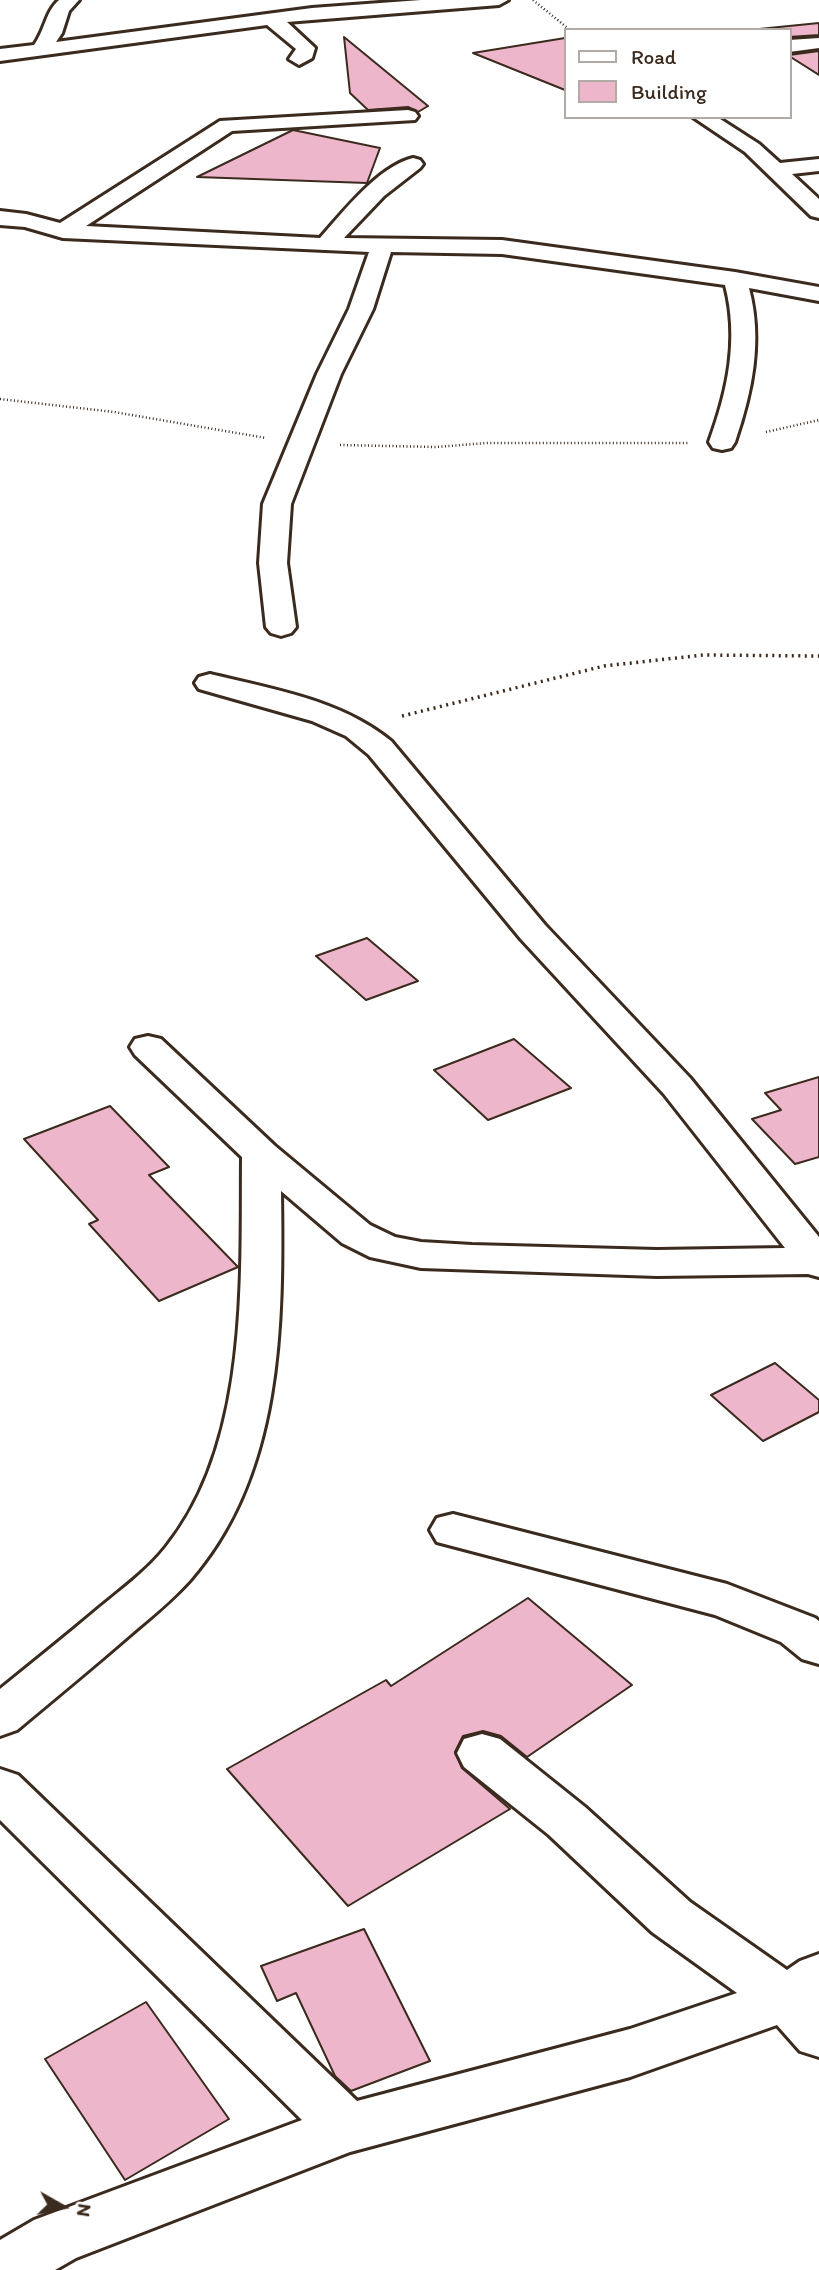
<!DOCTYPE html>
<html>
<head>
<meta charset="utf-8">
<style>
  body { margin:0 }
  #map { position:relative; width:819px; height:2270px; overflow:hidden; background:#fff; font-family:Itim,sans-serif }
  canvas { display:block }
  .legend { position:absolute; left:564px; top:28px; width:228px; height:91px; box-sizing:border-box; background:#fff; border:2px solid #b1aaa5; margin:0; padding:9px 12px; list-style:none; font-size:21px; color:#3b2a1e }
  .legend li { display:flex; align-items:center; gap:14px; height:35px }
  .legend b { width:35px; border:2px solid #b1aaa5 }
  .north { position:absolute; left:28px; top:2172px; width:70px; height:70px; -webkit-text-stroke:5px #fff; paint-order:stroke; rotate:99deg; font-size:19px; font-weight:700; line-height:28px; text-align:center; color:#3b2a1e }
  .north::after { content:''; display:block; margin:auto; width:24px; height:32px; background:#3b2a1e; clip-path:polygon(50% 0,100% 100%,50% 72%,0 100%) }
</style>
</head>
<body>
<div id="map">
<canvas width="819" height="2270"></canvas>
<ul class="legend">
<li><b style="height:9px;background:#fff"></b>Road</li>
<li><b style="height:19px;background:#eeb6ca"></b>Building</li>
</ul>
<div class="north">N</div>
</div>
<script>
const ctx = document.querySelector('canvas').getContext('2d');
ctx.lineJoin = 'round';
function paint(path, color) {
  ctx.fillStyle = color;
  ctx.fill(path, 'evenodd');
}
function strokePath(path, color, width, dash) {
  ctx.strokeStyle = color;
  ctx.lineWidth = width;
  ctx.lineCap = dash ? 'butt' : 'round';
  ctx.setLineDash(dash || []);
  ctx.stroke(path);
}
const building = new Path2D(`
  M 819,23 L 819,35 L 789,37 L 789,30 L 749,30 Z
  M 344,37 L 428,106 L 418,112 L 408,107 L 368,110 L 350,93 Z
  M 565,38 L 565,90 L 473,53 Z
  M 819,51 L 819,75 L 789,56 L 789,55 Z
  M 293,130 L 380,148 L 367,183 L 197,177 Z
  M 367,938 L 418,981 L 366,1000 L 316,956 Z
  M 514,1039 L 571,1088 L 488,1120 L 434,1070 Z
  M 819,1077 L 819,1157 L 795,1164 L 752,1119 L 781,1110 L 765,1093 Z
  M 110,1106 L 169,1167 L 149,1175 L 238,1267 L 159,1301 L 89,1224 L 98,1220 L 24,1139 Z
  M 775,1363 L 819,1400 L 819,1412 L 763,1441 L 711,1395 Z
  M 528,1598 L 632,1685 L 527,1757 L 501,1736 L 483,1731 L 463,1736 L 455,1752 L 462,1768 L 510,1809 L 348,1906 L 227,1769 L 386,1680 L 391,1686 Z
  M 364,1929 L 430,2061 L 351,2091 L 335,2076 L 296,1993 L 277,2001 L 261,1966 Z
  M 146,2002 L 229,2119 L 125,2180 L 45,2059 Z`);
const pathFar1 = new Path2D(`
  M 533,0 L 570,30
  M 0,399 L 114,412 L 266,438
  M 766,432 L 819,420
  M 340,445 L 436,447 L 487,443 L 688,443`);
const path = new Path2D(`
  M 402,716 L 604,666 L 703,655 L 819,656`);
const minor = new Path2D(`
  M 59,0 L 79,0 L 69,11 L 62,33 L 56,42 L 312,8 L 421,0 L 508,0 L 499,5 L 287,22 L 315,48 L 312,58 L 299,65 L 289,59 L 296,49 L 267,25 L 0,61 L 0,49 L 34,45 C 45,30 46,11 59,0 Z
  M 819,38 L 819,48 L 789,52 L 789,40 Z
  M 408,110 L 415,112 L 418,116 L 415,120 L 232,131 L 86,226 L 320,238 C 343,212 379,166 413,158 L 420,160 L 423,164 L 420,168 L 384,196 L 344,238 L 502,240 L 735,272 L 819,287 L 819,301 L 749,288 C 763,341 752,392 735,442 L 731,448 L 722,450 L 713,448 L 709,442 C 728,390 739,339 725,285 L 502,254 L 391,252 L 373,309 L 341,374 L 291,504 L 287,563 L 296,627 L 291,633 L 281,636 L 271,633 L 266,627 L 259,563 L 263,504 L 317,374 L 349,309 L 369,252 L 63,238 L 25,227 L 0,225 L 0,211 L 26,214 L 60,223 L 220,121 Z
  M 693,117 L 717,117 L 759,144 L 780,163 L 819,159 L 819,171 L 792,174 L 819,199 L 819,218 L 811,216 L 745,152 Z
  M 210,674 C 272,689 341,700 391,741 L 545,925 L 690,1078 L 819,1237 L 819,1277 L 808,1274 L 657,1276 L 421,1268 L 370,1257 L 342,1243 L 281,1191 C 283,1324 283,1474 190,1580 C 172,1600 151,1617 131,1634 C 93,1667 55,1698 17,1730 L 0,1736 L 0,1689 C 33,1662 66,1636 99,1608 C 122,1589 147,1571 166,1547 C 249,1444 241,1282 242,1157 L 135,1055 L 130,1047 L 135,1039 L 148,1036 L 161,1039 L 275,1146 L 370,1225 L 395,1237 L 421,1242 L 472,1245 L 657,1250 L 785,1248 L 664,1094 L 521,939 L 369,755 L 346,736 L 312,721 L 199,689 L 195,683 L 199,677 Z
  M 453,1514 L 727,1584 L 815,1618 L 819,1621 L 819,1664 L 802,1659 L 781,1642 L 715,1615 L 437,1542 L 430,1530 L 437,1518 Z
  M 482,1734 L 500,1739 L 585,1807 L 690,1902 L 787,1970 L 800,1961 L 819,1954 L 819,2057 L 800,2051 L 777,2025 L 630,2077 L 350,2152 L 76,2258 L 55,2270 L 0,2270 L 0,2240 L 34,2220 L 302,2120 L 0,1820 L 0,1769 L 18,1775 L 357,2101 L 630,2029 L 737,1993 L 652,1932 L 549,1835 L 464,1767 L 457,1753 L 464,1739 Z`);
paint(building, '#eeb6ca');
strokePath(building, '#3b2a1e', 2);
strokePath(minor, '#3b2a1e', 6);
strokePath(pathFar1, '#3b2a1e', 2.5, [1, 2.5]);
strokePath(path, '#3b2a1e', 3.5, [2, 4.5]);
paint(minor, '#fff');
</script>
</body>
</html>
